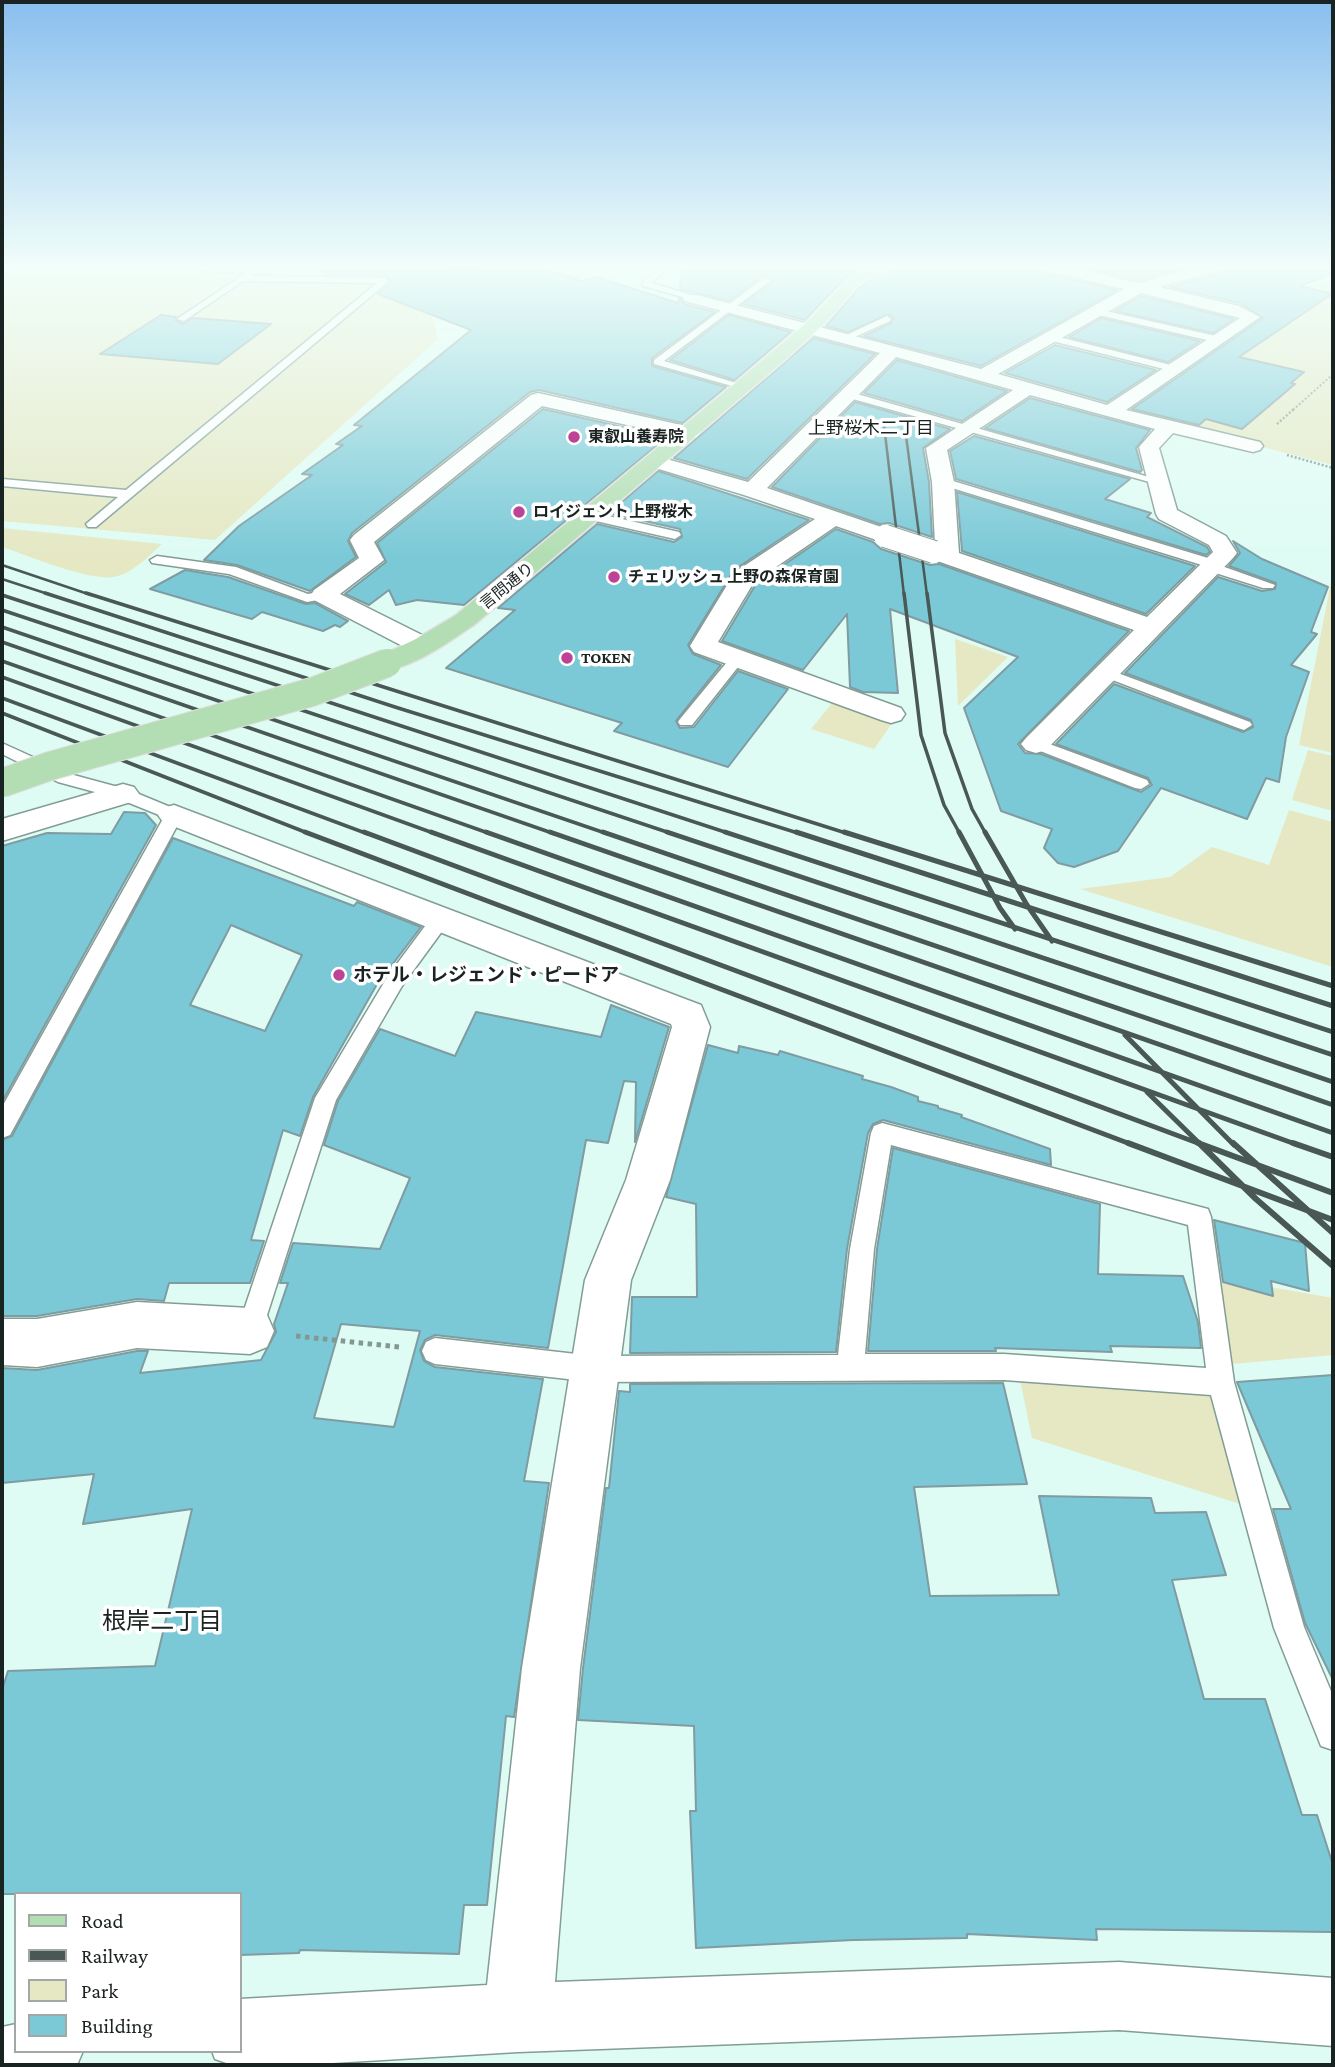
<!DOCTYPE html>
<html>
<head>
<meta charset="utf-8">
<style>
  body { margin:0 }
  #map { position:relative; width:1335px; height:2067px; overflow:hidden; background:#dffcf4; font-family:"Crimson Pro",serif }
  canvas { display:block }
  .frame { position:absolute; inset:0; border:4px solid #192321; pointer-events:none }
  .legend { position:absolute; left:14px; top:1892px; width:228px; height:161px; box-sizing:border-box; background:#fff; border:2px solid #a3a7a6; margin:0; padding:9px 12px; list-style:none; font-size:21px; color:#192321 }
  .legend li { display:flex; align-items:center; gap:14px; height:35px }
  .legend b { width:35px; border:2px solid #a3a7a6 }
</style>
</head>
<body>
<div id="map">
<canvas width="1335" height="2067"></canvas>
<div class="frame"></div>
<ul class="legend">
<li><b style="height:9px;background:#b3deb3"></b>Road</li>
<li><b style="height:9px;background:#495854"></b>Railway</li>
<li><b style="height:19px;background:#e5e8c3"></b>Park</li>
<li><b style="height:19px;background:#7bc9d7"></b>Building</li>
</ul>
</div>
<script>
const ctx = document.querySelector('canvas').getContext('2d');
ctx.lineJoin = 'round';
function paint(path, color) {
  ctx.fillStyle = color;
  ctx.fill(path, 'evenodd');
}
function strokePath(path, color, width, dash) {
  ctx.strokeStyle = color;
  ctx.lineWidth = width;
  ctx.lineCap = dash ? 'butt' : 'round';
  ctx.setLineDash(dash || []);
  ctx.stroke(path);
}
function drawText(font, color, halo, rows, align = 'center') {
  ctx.font = font + ' "Crimson Pro","Noto Sans JP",serif';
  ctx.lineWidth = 7;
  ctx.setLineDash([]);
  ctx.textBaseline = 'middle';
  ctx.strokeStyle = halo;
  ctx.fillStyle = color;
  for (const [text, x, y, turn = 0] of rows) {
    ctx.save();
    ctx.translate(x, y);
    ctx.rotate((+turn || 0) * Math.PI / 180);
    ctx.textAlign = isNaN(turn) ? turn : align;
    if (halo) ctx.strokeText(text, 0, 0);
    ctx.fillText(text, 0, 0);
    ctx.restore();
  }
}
const green = new Path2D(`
  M 2,267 L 167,267 L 349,278 L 434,277 L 407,297 L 434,319 L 437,340 L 215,540 L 2,521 Z
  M 1333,279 L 1333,465 L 1128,413 L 1267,317 L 1263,313 Z
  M 2,528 L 162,544 C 150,555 135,571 118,576 C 93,584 28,555 2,547 Z
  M 1333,572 L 1333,753 L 1299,745 Z
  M 955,639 L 1008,657 L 958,706 Z
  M 832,703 L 893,722 L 874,749 L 811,729 Z
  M 1308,750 L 1333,756 L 1333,811 L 1292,800 Z
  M 1289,810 L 1333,822 L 1333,967 L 1080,889 L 1170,877 L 1212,847 L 1269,865 Z
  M 1219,1278 L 1333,1298 L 1333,1355 L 1232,1364 Z
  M 1020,1380 L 1215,1395 L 1240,1504 L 1032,1438 Z`);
const building = new Path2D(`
  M 318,267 L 486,269 L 496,267 L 540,267 L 582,281 L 596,277 L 678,303 L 679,298 L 681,299 L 684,304 L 715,312 L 652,358 L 652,366 L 726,387 L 683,423 L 539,390 L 530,392 L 352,533 L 348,541 L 356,557 L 310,591 L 237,565 L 204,560 L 239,526 L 312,475 L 302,474 L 343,445 L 336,444 L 362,426 L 354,425 L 471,330 L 378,294 L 391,283 L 387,276 L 328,275 L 318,270 Z
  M 682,267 L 869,267 L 846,277 L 805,320 L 743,304 L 773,282 L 772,277 L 762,276 L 729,301 L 680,289 Z
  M 894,267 L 1037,267 L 1041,273 L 1117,290 L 981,366 L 864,336 L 891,323 L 894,318 L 889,314 L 848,332 L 826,326 L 860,287 Z
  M 1076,267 L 1191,267 L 1139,280 Z
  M 1225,267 L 1333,267 L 1333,273 L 1300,286 L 1332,294 L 1239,357 L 1304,372 L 1291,383 L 1295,384 L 1242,429 L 1206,419 L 1199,425 L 1132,409 L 1263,318 L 1240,303 L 1170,287 L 1221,273 Z
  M 1141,296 L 1234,319 L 1213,333 L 1115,311 Z
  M 161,315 L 176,317 L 175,320 L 183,324 L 193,318 L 271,324 L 218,364 L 100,354 Z
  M 729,315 L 791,332 L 735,380 L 670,360 Z
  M 1101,318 L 1200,341 L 1168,362 L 1069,337 Z
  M 813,338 L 875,354 L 747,479 L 674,458 Z
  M 1055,345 L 1156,370 L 1107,402 L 1005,373 Z
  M 897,360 L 1007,391 L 962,421 L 864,393 Z
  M 1030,398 L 1150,430 L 1136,448 L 1142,470 L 1140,472 L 985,428 Z
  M 855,402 L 950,429 L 923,448 L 929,482 L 932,537 L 889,523 L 880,524 L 772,487 Z
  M 543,409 L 667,437 L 464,605 L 417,600 L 396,605 L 389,590 L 369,605 L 345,594 L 386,562 L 377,543 Z
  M 974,436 L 1130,479 L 1105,499 L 1151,513 L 1147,517 L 1207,547 L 1210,552 L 1206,555 L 956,479 L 950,451 Z
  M 658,471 L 809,520 L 734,570 L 688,645 L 693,654 L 721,665 L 676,721 L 680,728 L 694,727 L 738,671 L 788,689 L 728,767 L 614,731 L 622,723 L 446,668 L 515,610 L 498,608 L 597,524 L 674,542 L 682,537 L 680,529 L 609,513 Z
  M 957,492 L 1195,566 L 1146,614 L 962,551 Z
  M 836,529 L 873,542 L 881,549 L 930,565 L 939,564 L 1129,631 L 1018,744 L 1025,753 L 1041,754 L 1141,792 L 1152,785 L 1148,778 L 1056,744 L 1114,684 L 1243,732 L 1253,727 L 1251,720 L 1125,673 L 1218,577 L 1262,591 L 1275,589 L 1276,583 L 1229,566 L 1240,553 L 1233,541 L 1262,559 L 1328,587 L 1311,632 L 1317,634 L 1291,665 L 1309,672 L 1286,737 L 1279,782 L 1266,778 L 1247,819 L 1161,788 L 1118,851 L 1074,867 L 1058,863 L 1044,848 L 1052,829 L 1001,811 L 964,708 L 1018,657 L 890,609 L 898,693 L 863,692 L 850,687 L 847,614 L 803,670 L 722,641 L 756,584 Z
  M 185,570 L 228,577 L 306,604 L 315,603 L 348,621 L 340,627 L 335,625 L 323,631 L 262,612 L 252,619 L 150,589 Z
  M 124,812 L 145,813 L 156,825 L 2,1102 L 2,846 L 47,833 L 111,834 Z
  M 173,838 L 354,906 L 357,902 L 421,927 L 376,986 L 313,1097 L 300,1136 L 283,1130 L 251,1240 L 264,1241 L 250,1283 L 169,1283 L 164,1301 L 137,1299 L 37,1316 L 2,1316 L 2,1140 L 12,1136 ZM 231,925 L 302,955 L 265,1031 L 190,1005 Z
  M 611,1005 L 669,1027 L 635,1142 L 636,1082 L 624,1081 L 608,1143 L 586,1140 L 548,1348 L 435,1335 L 425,1340 L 420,1350 L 424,1361 L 435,1367 L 543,1379 L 524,1481 L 549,1483 L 514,1717 L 506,1716 L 487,1905 L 464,1905 L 459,1954 L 300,1950 L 299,1953 L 240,1955 L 240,1894 L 2,1894 L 2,1690 L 8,1671 L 155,1666 L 192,1509 L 83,1524 L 94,1474 L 2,1483 L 2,1368 L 37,1370 L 137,1351 L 148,1351 L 140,1373 L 261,1360 L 276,1332 L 274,1324 L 288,1283 L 280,1283 L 293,1243 L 380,1249 L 410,1178 L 324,1145 L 338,1101 L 380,1029 L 455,1056 L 476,1012 L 601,1037 ZM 341,1324 L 420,1331 L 394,1427 L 314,1418 Z
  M 708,1045 L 738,1053 L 739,1046 L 778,1055 L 780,1051 L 863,1076 L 862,1079 L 891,1087 L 918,1097 L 918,1101 L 938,1106 L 938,1108 L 962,1115 L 961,1117 L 1050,1149 L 1051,1165 L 883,1120 L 873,1124 L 868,1133 L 847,1249 L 836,1352 L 630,1353 L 632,1297 L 697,1297 L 696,1204 L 666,1197 Z
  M 893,1148 L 1100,1204 L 1098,1274 L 1183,1276 L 1198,1322 L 1201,1348 L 1110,1346 L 1112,1352 L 995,1348 L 996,1351 L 868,1351 L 877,1249 Z
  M 1214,1220 L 1305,1243 L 1309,1291 L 1271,1281 L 1273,1296 L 1223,1282 Z
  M 1333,1375 L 1333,1680 L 1305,1623 L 1273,1509 L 1291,1509 L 1237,1382 Z
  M 1003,1383 L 1027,1484 L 914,1487 L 930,1596 L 1059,1595 L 1039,1496 L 1151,1498 L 1155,1513 L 1206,1512 L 1226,1575 L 1172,1580 L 1204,1699 L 1265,1699 L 1302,1815 L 1317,1815 L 1333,1865 L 1333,1932 L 1096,1929 L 1097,1940 L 967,1934 L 967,1938 L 853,1940 L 696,1948 L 690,1811 L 696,1811 L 694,1726 L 578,1720 L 583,1668 L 606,1488 L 609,1488 L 619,1391 L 630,1392 L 630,1384 Z`);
const pathFar2 = new Path2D(`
  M 1293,410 L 1333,374`);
const pathFar1 = new Path2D(`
  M 1277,424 L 1295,408
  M 1287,455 L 1333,468`);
const path = new Path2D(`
  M 296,1336 L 399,1347`);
const service = new Path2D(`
  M 660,267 L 668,267 L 652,283 L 694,296 L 694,300 L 643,286 L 643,282 Z
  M 252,269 L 256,271 L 251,276 L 385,278 L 389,281 L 96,527 L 88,527 L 86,524 L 118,497 L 2,486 L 2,479 L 126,490 L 377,283 L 243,281 L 184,321 L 177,319 Z
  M 764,278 L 771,280 L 664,361 L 746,386 L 746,390 L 654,364 L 654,360 Z
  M 1097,309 L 1220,337 L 1225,340 L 1220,343 L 1094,314 L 1094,310 Z
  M 887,316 L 891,319 L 890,321 L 848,340 L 840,338 Z
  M 1051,335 L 1179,367 L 1181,369 L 1176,372 L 1048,340 L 1046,338 Z
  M 842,392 L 850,392 L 1163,481 L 1153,483 L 842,396 Z
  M 943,478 L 1218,561 L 1219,565 L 1275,585 L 1273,588 L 1263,588 L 1206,570 L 1205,566 L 939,484 L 937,482 Z
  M 591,512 L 679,532 L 681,535 L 675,539 L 587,519 L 585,516 Z
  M 157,556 L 236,567 L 308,594 L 323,591 L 330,595 L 328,598 L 307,602 L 229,574 L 152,563 L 150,560 Z
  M 737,655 L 742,656 L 744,659 L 742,662 L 692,725 L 680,725 L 678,722 L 680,719 L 732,656 Z
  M 1107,669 L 1250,722 L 1252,725 L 1244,730 L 1238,728 L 1102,676 L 1100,673 L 1102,670 Z
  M 1036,739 L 1147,780 L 1149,784 L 1141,789 L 1135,788 L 1030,747 L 1028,744 L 1030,741 Z
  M 2,743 L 70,774 L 129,790 L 180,811 L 183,815 L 10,1135 L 2,1138 L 2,1107 L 164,817 L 117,798 L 58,782 L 2,754 Z
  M 441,912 L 448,914 L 451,919 L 402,986 L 336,1100 L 259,1340 L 250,1344 L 241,1340 L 237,1331 L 315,1098 L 388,976 L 434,914 Z
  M 882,1123 L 1208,1209 L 1211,1217 L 1234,1382 L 1304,1627 L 1333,1696 L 1333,1750 L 1321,1746 L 1274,1628 L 1211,1395 L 1004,1380 L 594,1382 L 435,1364 L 426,1360 L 422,1351 L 426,1342 L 435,1338 L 594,1356 L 838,1355 L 850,1249 L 871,1133 L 874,1126 ZM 891,1145 L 1188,1225 L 1206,1368 L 1004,1354 L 865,1354 L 874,1249 Z`);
const minor = new Path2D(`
  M 198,267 L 274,267 L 262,274 L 205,271 Z
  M 1040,267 L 1065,267 L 1139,283 L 1200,267 L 1222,267 L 1220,270 L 1159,287 L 1239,306 L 1260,317 L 1126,410 L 1260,442 L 1263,446 L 1260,450 L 1253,452 L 1173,433 L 1159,448 L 1177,510 L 1226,536 L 1237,553 L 1233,558 L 1046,750 L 1036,753 L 1026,750 L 1021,744 L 1026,738 L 1134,630 L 926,557 L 922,552 L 926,547 L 935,545 L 932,482 L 926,448 L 1013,390 L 896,357 L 767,488 L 893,531 L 897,536 L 893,541 L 885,543 L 836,526 L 754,582 L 718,642 L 901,708 L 905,714 L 901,720 L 891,723 L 881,720 L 694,652 L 690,646 L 735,572 L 815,519 L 744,495 L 649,466 L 646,462 L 649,458 L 656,456 L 748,482 L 880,353 L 685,301 L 683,298 L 685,295 L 697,295 L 981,369 L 1124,289 L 1042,270 ZM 1141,293 L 1240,318 L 1107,405 L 998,374 ZM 1030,395 L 1155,429 L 1139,447 L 1156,514 L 1159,519 L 1209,545 L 1213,552 L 1147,617 L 959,553 L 954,482 L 947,450 Z
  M 538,393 L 690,427 L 697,429 L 700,433 L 697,437 L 690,439 L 542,406 L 374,542 L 384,560 L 340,594 L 432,640 L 436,646 L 432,652 L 423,654 L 414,652 L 314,600 L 311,595 L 314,590 L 359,558 L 350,540 L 354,535 L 531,395 Z
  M 123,784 L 134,787 L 139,794 L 134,801 L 2,841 L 2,819 Z
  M 174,805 L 701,1005 L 710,1027 L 670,1180 L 631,1280 L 580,1668 L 555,1982 L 1119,1962 L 1333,1978 L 1333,2046 L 1119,2030 L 518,2052 L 299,2065 L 232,2065 L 215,2059 L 212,2051 L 240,2051 L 240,1999 L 487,1985 L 522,1668 L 585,1280 L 626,1180 L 672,1027 L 671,1024 L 163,822 L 158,815 L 163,808 Z
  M 137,1302 L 250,1308 L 267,1315 L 274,1331 L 267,1347 L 250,1354 L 137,1348 L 37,1367 L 2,1365 L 2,1319 L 37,1319 Z
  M 16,2024 L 16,2051 L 83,2051 L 77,2065 L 2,2065 L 2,2027 Z`);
const primary = new Path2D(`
  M 874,267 L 892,267 L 858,285 L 828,320 L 787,358 L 474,625 C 451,640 405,675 377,669 L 373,663 L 377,657 L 414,640 L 456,615 L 775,350 L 816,314 L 848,279 Z`);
const railFar3 = new Path2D(`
  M 884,425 L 904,595
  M 905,428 L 927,595
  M 2,565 L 91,595
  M 2,579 L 51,595`);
const railFar2 = new Path2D(`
  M 45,593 L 395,707 L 801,834
  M 86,593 L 849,834
  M 904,593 L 921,735 L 944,805 L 960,834
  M 927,593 L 945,733 L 972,809 L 986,834
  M 2,595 L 731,834
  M 2,610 L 673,834
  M 2,627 L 608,834
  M 2,642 L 555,834
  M 2,661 L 491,834
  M 2,677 L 436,834
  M 2,698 L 368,834
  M 2,713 L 310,834`);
const railFar1 = new Path2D(`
  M 305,832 L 1133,1145
  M 364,832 L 1203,1145
  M 431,832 L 1298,1145
  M 486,832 L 1333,1133
  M 550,832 L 1333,1105
  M 603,832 L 1333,1082
  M 667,832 L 1333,1055
  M 725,832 L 1333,1032
  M 796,832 L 1333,1006
  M 844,832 L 1333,986
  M 959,832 L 1000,908 L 1015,929
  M 985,832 L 1027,905 L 1052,941
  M 1125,1035 L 1234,1145
  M 1147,1092 L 1201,1145`);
const rail = new Path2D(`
  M 1128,1143 L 1333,1220
  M 1198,1143 L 1333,1193
  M 1199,1143 L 1256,1199 L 1333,1266
  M 1233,1143 L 1333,1233
  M 1293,1143 L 1333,1157`);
const minorBridge = new Path2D(`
  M 885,536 L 934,552`);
const primaryBridge = new Path2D(`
  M 2,783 L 50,766 L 312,692 L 387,663`);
const markers = [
  [574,437,7,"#bc4396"],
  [519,512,7,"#bc4396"],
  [614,577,7,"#bc4396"],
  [567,658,7,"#bc4396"],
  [339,975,7,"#bc4396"]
];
const farPoinames = [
  ["東叡山養寿院",588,437],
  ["ロイジェント上野桜木",533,512],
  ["チェリッシュ 上野の森保育園",628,577],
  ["TOKEN",581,658]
];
const farStreetnames = [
  ["言問通り",507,586,-39]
];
const farNeighbourhoodnames = [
  ["上野桜木二丁目",871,428]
];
const poiNames = [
  ["ホテル・レジェンド・ピードア",353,975]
];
const nearNeighbourhoodnames = [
  ["根岸二丁目",162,1622]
];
paint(green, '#e5e8c3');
paint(building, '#7bc9d7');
strokePath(building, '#809ba1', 2);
strokePath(service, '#829d96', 3);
strokePath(minor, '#829d96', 3);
strokePath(primary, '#dfe0e0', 3);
strokePath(pathFar2, '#849893', 2, [2, 2]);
strokePath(pathFar1, '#849893', 2.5, [2, 2]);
strokePath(path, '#849893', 5, [4.5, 4.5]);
paint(service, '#fff');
paint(minor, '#fff');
paint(primary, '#b3deb3');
strokePath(railFar3, '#495854', 2.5);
strokePath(railFar2, '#495854', 3.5);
strokePath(railFar1, '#495854', 5);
strokePath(rail, '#495854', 6);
strokePath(minorBridge, '#829d96', 24, []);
strokePath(primaryBridge, '#dfe0e0', 30, []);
strokePath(minorBridge, '#fff', 22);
strokePath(primaryBridge, '#b3deb3', 28);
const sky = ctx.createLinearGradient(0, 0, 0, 556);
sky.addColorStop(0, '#89beee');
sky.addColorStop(0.48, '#f1fefa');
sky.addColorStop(1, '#f1fefa00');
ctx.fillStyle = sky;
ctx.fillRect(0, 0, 1335, 556);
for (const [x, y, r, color] of markers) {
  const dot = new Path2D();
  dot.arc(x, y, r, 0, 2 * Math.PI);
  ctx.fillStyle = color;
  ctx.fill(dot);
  strokePath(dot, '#fff', 2.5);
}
drawText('bold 16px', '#192321', '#fff', farPoinames, 'left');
drawText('16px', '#192321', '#fff', farStreetnames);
drawText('18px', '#192321', '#fff', farNeighbourhoodnames);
drawText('bold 19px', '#192321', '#fff', poiNames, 'left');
drawText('24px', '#192321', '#fff', nearNeighbourhoodnames);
</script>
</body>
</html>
